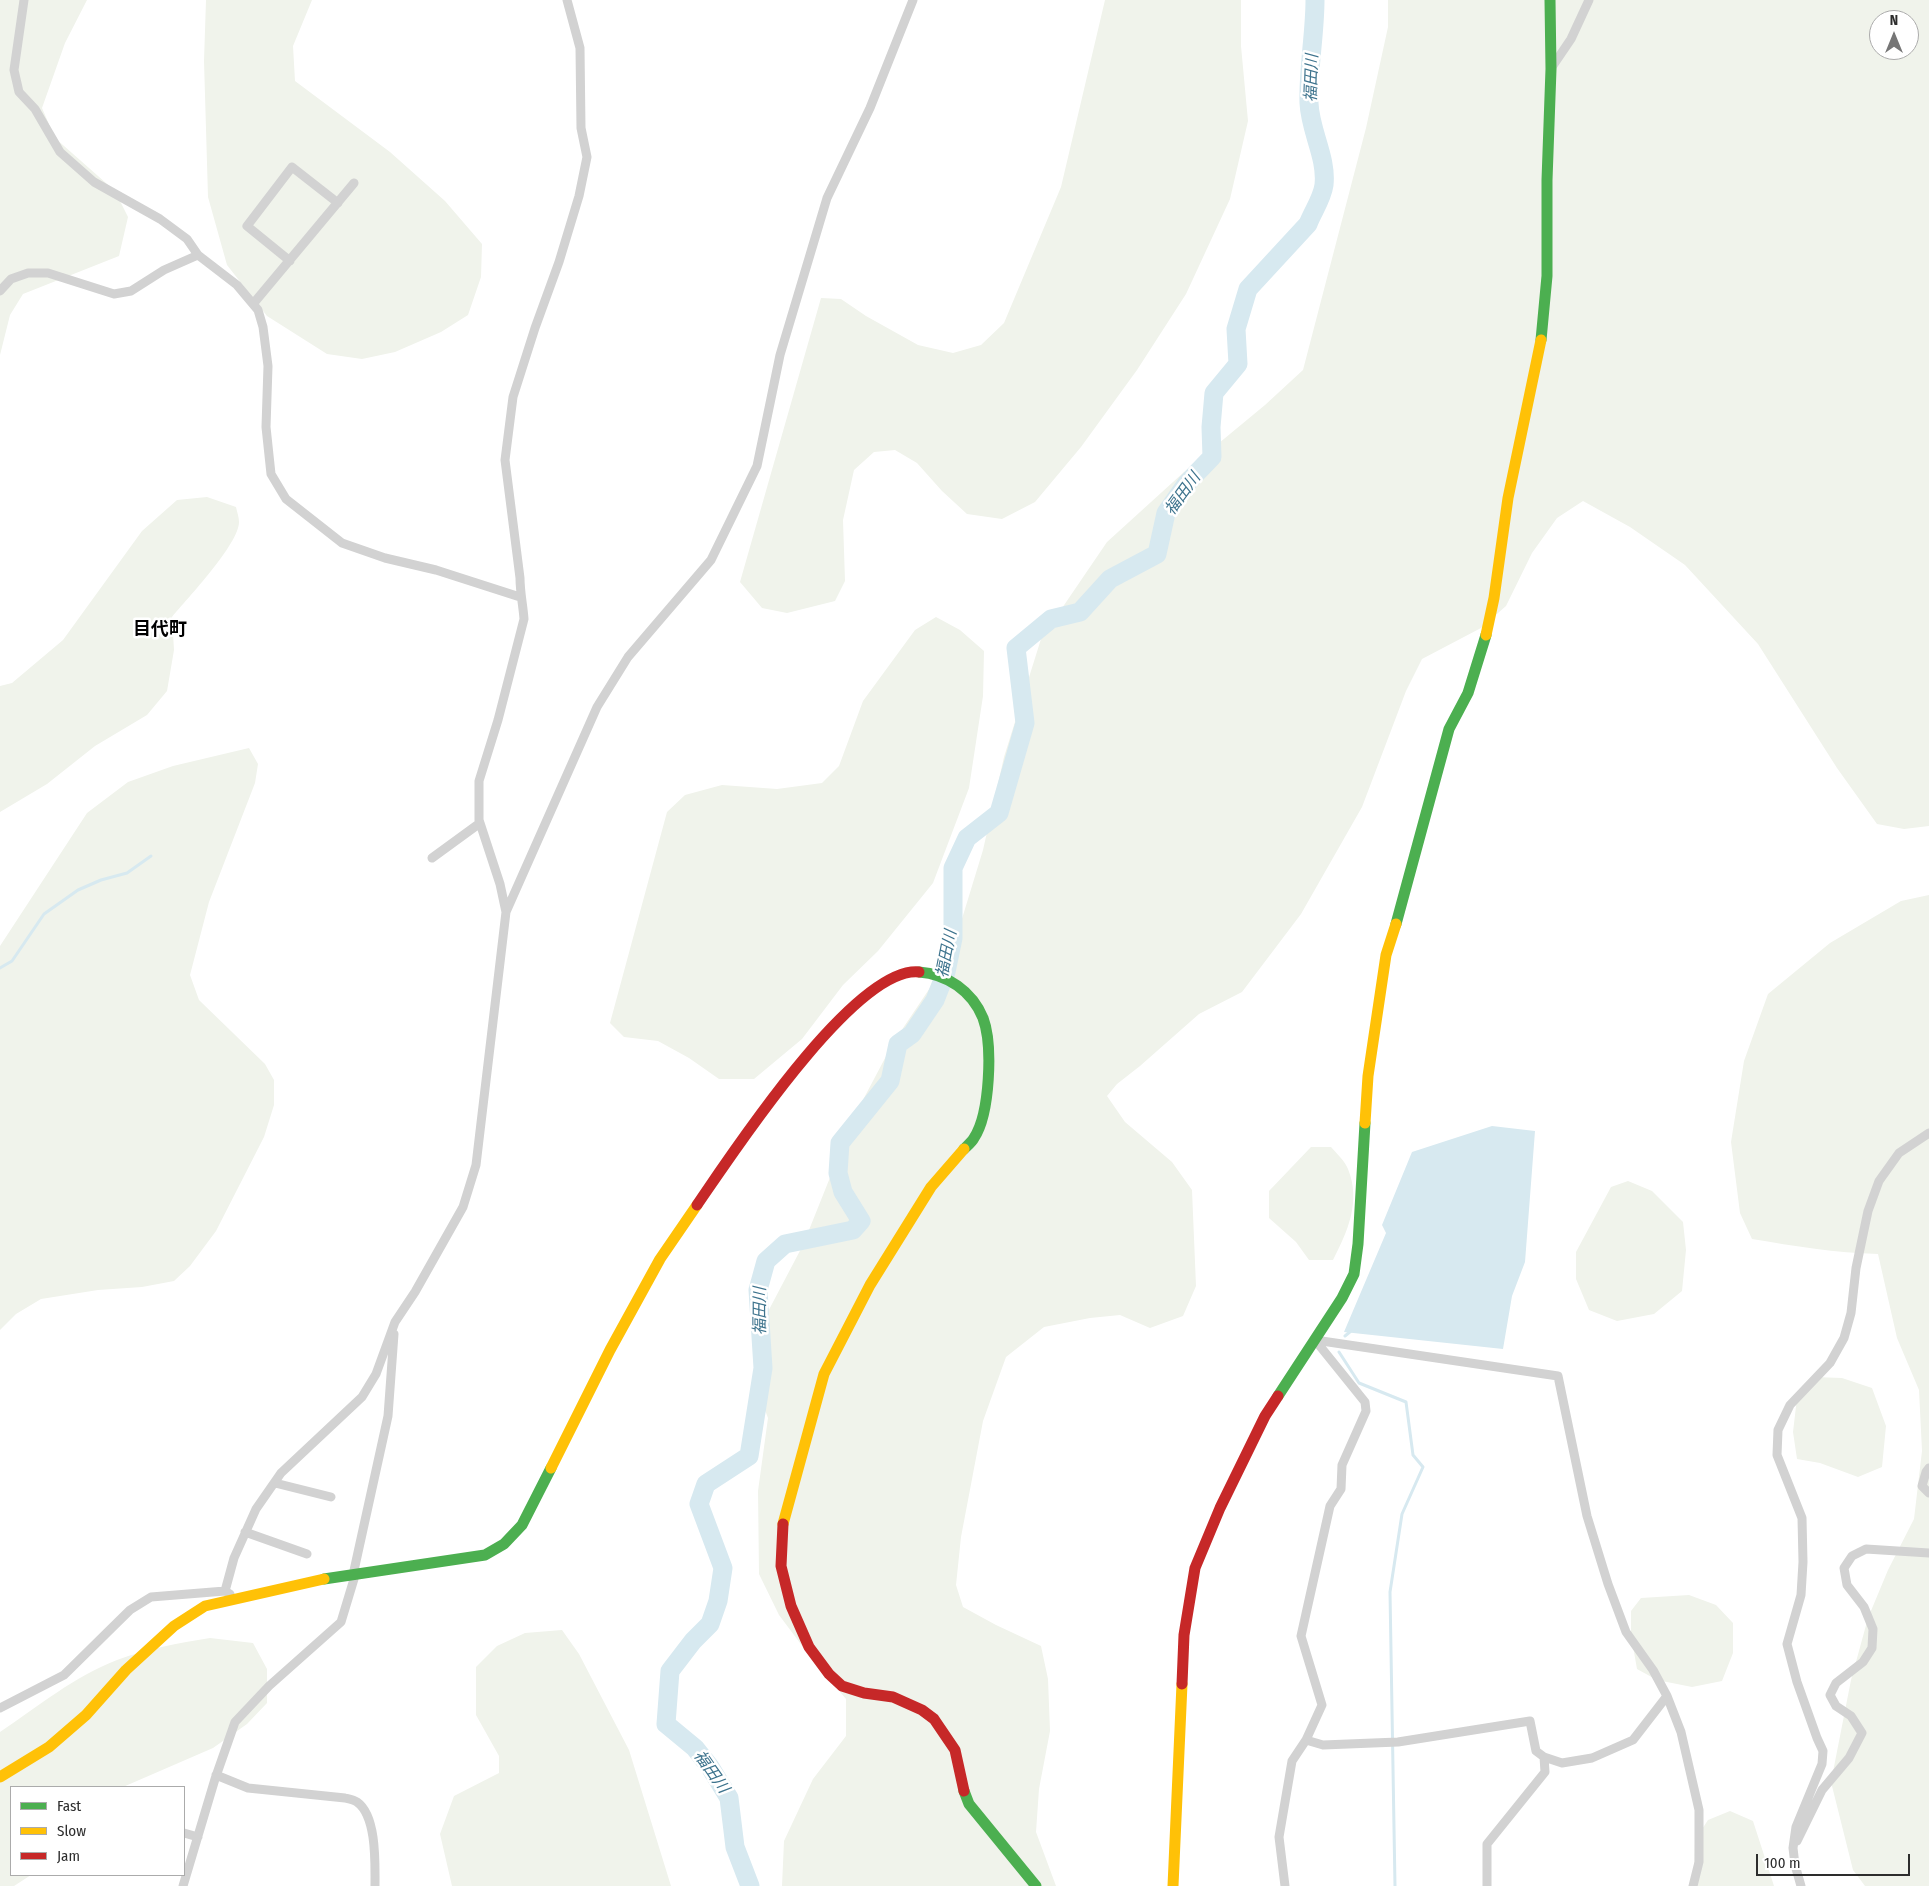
<!DOCTYPE html>
<meta charset="utf-8">
<style>
body{margin:0}
#map{position:relative;width:1929px;height:1886px;overflow:hidden;background:#fff;font-family:"Fira Sans Condensed",sans-serif}
canvas{display:block}
.legend{position:absolute;left:10px;top:1786px;width:175px;height:90px;box-sizing:border-box;background:#fff;border:1px solid #ababab;margin:0;padding:6px 9px;list-style:none;font-size:15px;color:#2d2d2d}
.legend li{display:flex;align-items:center;gap:10px;height:25px}
.legend b{width:25px;border:1px solid #ababab}
.north{position:absolute;left:1869px;top:10px;width:50px;height:50px;box-sizing:border-box;background:#fff;border:1px solid #ababab;border-radius:50%;rotate:0deg;font-size:14px;font-weight:700;line-height:20px;text-align:center;color:#2d2d2d}
.north::after{content:'';display:block;margin:auto;width:18px;height:22px;background:#767676;clip-path:polygon(50% 0,100% 100%,50% 72%,0 100%)}
.scale{position:absolute;left:1756px;top:1854px;width:154px;height:22px;box-sizing:border-box;border:2px solid #2d2d2d;border-top:0;padding-left:6px;font-size:15px;line-height:18px;white-space:nowrap;color:#2d2d2d;-webkit-text-stroke:4px #fff;paint-order:stroke}
</style>
<div id="map">
<canvas width="1929" height="1886"></canvas>
<ul class="legend">
<li><b style="height:6px;background:#4caf50"></b>Fast</li>
<li><b style="height:6px;background:#ffc107"></b>Slow</li>
<li><b style="height:6px;background:#c62828"></b>Jam</li>
</ul>
<div class="north">N</div>
<div class="scale">100 m</div>
</div>
<script>
const ctx = document.querySelector('canvas').getContext('2d');
ctx.lineJoin = 'round';
function fill(path, color) {
  ctx.fillStyle = color;
  ctx.fill(path, 'evenodd');
}
function strokePath(path, color, width, dash) {
  ctx.strokeStyle = color;
  ctx.lineWidth = width;
  ctx.lineCap = dash ? 'butt' : 'round';
  ctx.setLineDash(dash || []);
  ctx.stroke(path);
}
function label(font, color, halo, rows, align = 'center') {
  ctx.font = font + ' "Fira Sans Condensed","Noto Sans JP",sans-serif';
  ctx.lineWidth = 5;
  ctx.setLineDash([]);
  ctx.textBaseline = 'middle';
  ctx.strokeStyle = halo;
  ctx.fillStyle = color;
  for (const [text, x, y, turn = 0] of rows) {
    ctx.save();
    ctx.translate(x, y);
    ctx.rotate((+turn || 0) * Math.PI / 180);
    ctx.textAlign = isNaN(turn) ? turn : align;
    if (halo) ctx.strokeText(text, 0, 0);
    ctx.fillText(text, 0, 0);
    ctx.restore();
  }
}
const green = new Path2D(`
 M0,0H87L65,43L42,108L55,138L115,191L128,217L119,256L23,294L10,315L0,355Z
 M206,0H312L293,46L295,81L390,152L445,201L482,244L481,277L468,315L441,332L395,352L362,359L327,354L267,316L227,265L208,197L204,61Z
 M1105,0H1241V46L1248,121L1230,199L1186,294L1137,370L1081,447L1035,502L1002,519L967,514L942,491L917,463L895,450L874,452L854,470L843,520L845,581L835,601L787,613L762,608L740,582L821,298L841,299L866,316L918,345L953,353L981,345L1004,323L1061,187Z
 M1388,0H1929V826L1904,829L1877,824L1837,768L1758,644L1685,565L1630,527L1583,501L1557,518L1532,553L1506,606L1481,628L1422,659L1406,691L1362,807L1301,914L1242,992L1199,1014L1140,1066L1117,1084L1107,1096L1125,1122L1172,1162L1192,1190L1196,1286L1183,1316L1150,1328L1120,1315L1090,1318L1044,1327L1006,1357L983,1421L961,1537L956,1585L963,1607L996,1625L1041,1646L1048,1679L1050,1731L1039,1789L1036,1832L1056,1886H782L784,1841L813,1779L846,1736V1699L809,1655L779,1615L759,1574L758,1491L768,1418L756,1386L762,1323L803,1245L855,1115L893,1043L950,958L983,850L1004,757L1041,639L1107,542L1184,472L1265,405L1303,370L1366,128L1388,27ZM1879,20H1909V50H1879Z
 M207,497L236,507C237,512 239,517 239,522C239,544 187,599 172,617L174,650L167,691L147,715L95,746L47,784L0,812V686L12,683L63,640L142,531L177,500Z
 M936,617L960,630L984,651L983,696L969,788L933,883L878,951L843,985L802,1039L754,1079H719L689,1058L658,1041L624,1037L610,1023L667,812L685,795L722,785L777,789L822,783L839,766L863,701L915,630Z
 M249,748L258,764L255,783L209,902L190,975L199,1000L265,1064L274,1080V1105L264,1137L216,1231L190,1266L174,1281L142,1287L98,1290L41,1299L16,1314L0,1330V946L87,813L128,782L173,766Z
 M1929,895V1886H1865L1853,1870L1831,1782L1851,1680L1868,1618L1888,1570L1914,1519L1922,1451L1919,1390L1897,1338L1878,1254C1836,1253 1794,1246 1752,1239L1740,1213L1731,1142L1744,1061L1768,994L1830,943L1901,901Z
 M1311,1147H1331C1336,1153 1345,1161 1348,1169C1361,1201 1348,1231 1333,1260H1309L1296,1242L1269,1218V1191Z
 M1628,1181L1652,1191L1683,1222L1686,1250L1682,1291L1654,1314L1617,1321L1589,1310L1576,1279V1252L1611,1187Z
 M1814,1377L1842,1378L1872,1388L1886,1426L1882,1467L1858,1477L1820,1463L1797,1459L1793,1432L1797,1398Z
 M1689,1595L1716,1605L1733,1623V1653L1722,1681L1692,1687L1657,1680L1637,1669L1631,1635V1611L1641,1598Z
 M562,1630L579,1654L629,1750L671,1886H452L440,1834L454,1796L499,1773V1756L476,1715V1667L497,1646L525,1633Z
 M210,1638L253,1643L267,1669V1703L247,1724L213,1748L123,1787H11V1875H31L14,1886H0V1732C37,1707 75,1676 117,1660C147,1649 178,1643 210,1638Z
 M1730,1811L1753,1821L1774,1886H1694L1695,1840L1708,1820Z`);
const water = new Path2D(`
 M1492,1126L1535,1131L1525,1262L1512,1296L1503,1349L1344,1332L1386,1233L1382,1225L1412,1152Z`);
const stream = new Path2D(`
 M0,968L12,961L44,914L78,890L101,880L127,873L151,856
 M1345,1336L1351,1331
 M1339,1352L1359,1383L1406,1402L1413,1455L1423,1467L1402,1514L1390,1592L1395,1886`);
const river = new Path2D(`
 M750,1886L735,1847L729,1798L710,1767L695,1748L666,1724L670,1671L693,1641L710,1624L718,1601L723,1568L699,1504L706,1484L749,1456L763,1368L758,1290L766,1261L785,1244L853,1230L861,1221L843,1192L838,1173L840,1143L890,1081L898,1044L912,1034L935,1000L946,972L953,938V868L967,838L999,813L1025,723L1016,648L1051,619L1080,612L1110,579L1157,554L1166,513L1187,483L1212,457L1211,427L1214,393L1238,364L1236,329L1248,289L1308,224C1313,211 1322,199 1324,185C1327,157 1310,131 1309,103C1308,68 1315,34 1315,0`);
const street = new Path2D(`
 M24,0L14,70L19,92L35,109L60,152L94,182L160,219L187,239L198,255L237,285L258,310L263,327L268,366L266,427L271,474L286,499L342,543L385,558L436,570L520,597
 M1552,67L1571,39L1589,0
 M290,261L247,226L292,167L338,203
 M0,291L11,279L28,273H48L114,294L131,291L164,270L198,255
 M253,304L354,183
 M432,858L480,823
 M506,912L500,884L479,820V781L498,720L524,619C523,605 520,592 520,578L505,460L513,397L535,328L559,262L579,196L587,157L581,128L580,48L567,0
 M1315,1340L1558,1376L1587,1516L1608,1584L1626,1632L1653,1670L1667,1696L1681,1732L1699,1810V1862L1693,1886
 M1929,1468L1926,1472L1922,1486L1929,1493
 M275,1483L331,1497
 M245,1532L307,1554
 M225,1591L234,1558L256,1509L281,1473L362,1397L376,1374L395,1322L415,1292L463,1207L476,1165L506,912L597,707L628,657L711,560L757,466L780,355L827,198L870,108L913,0
 M0,1708L64,1675L130,1610L151,1597L225,1591L230,1594
 M1306,1740L1323,1745L1398,1742L1530,1721L1536,1751L1544,1757L1562,1763L1592,1758L1633,1740L1667,1696
 M216,1775L248,1788L345,1798C349,1799 354,1800 357,1802C377,1816 375,1864 375,1886
 M184,1833L198,1837
 M1797,1841L1822,1790L1849,1758L1862,1733L1851,1716L1836,1706L1830,1695L1836,1683L1863,1662L1872,1648L1873,1629L1864,1607L1847,1585L1844,1568L1852,1556L1866,1549L1929,1553
 M183,1886L215,1779L235,1722L269,1686L341,1622L354,1579L353,1575L388,1416L394,1334
 M1285,1886L1279,1837L1292,1761L1306,1740L1322,1705L1301,1636L1330,1506L1341,1489L1342,1465L1366,1411L1365,1402L1315,1340
 M1487,1886V1844L1545,1772L1544,1757
 M1801,1886L1795,1865L1793,1848L1796,1827L1822,1764L1823,1751L1817,1738L1797,1682L1787,1644L1801,1595L1803,1562L1802,1518L1777,1455L1778,1430L1790,1405L1830,1363L1844,1338L1851,1313L1856,1268L1868,1211L1879,1181L1899,1153L1929,1133`);
const fast = new Path2D(`
 M1541,340L1547,276V180L1551,69L1550,0
 M1396,924L1449,729L1468,693L1486,635
 M919,972C947,974 972,991 983,1018C993,1045 990,1114 974,1138C972,1142 967,1146 964,1149
 M1278,1396L1342,1298L1354,1274L1358,1244L1365,1123
 M324,1579L485,1555L504,1544L522,1525L551,1468
 M964,1791L969,1804L1036,1886`);
const slow = new Path2D(`
 M1486,635L1494,598L1508,498L1541,340
 M1365,1123L1368,1076L1386,955L1396,924
 M551,1468L610,1350L660,1259L697,1205
 M783,1524L824,1374L870,1285L931,1187L964,1149
 M0,1777L49,1747L86,1715L126,1670L174,1626L205,1606L324,1579
 M1173,1886L1182,1684`);
const jam = new Path2D(`
 M697,1205C732,1154 855,966 919,972
 M783,1524L781,1566L791,1606L809,1647L829,1674L842,1686L864,1693L893,1697L922,1710L934,1719L955,1750L964,1791
 M1182,1684L1184,1635L1195,1568L1220,1508L1265,1416L1278,1396`);
const waterNames = [
 ["福田川",1312,78,-88],
 ["福田川",1183,494,-54],
 ["福田川",947,954,-79],
 ["福田川",761,1311,-90],
 ["福田川",711,1772,55]
];
const quarterNames = [
 ["目代町",160,630]
];
fill(green, '#f0f3eb');
fill(water, '#d7e9f0');
strokePath(stream, '#d7e9f0', 3);
strokePath(river, '#d7e9f0', 19);
strokePath(street, '#d2d2d2', 9);
strokePath(fast, '#4caf50', 11);
strokePath(slow, '#ffc107', 11);
strokePath(jam, '#c62828', 11);
label('italic 16px', '#3d738d', '#fff', waterNames);
label('bold 18px', '#000', '#fff', quarterNames);
</script>
